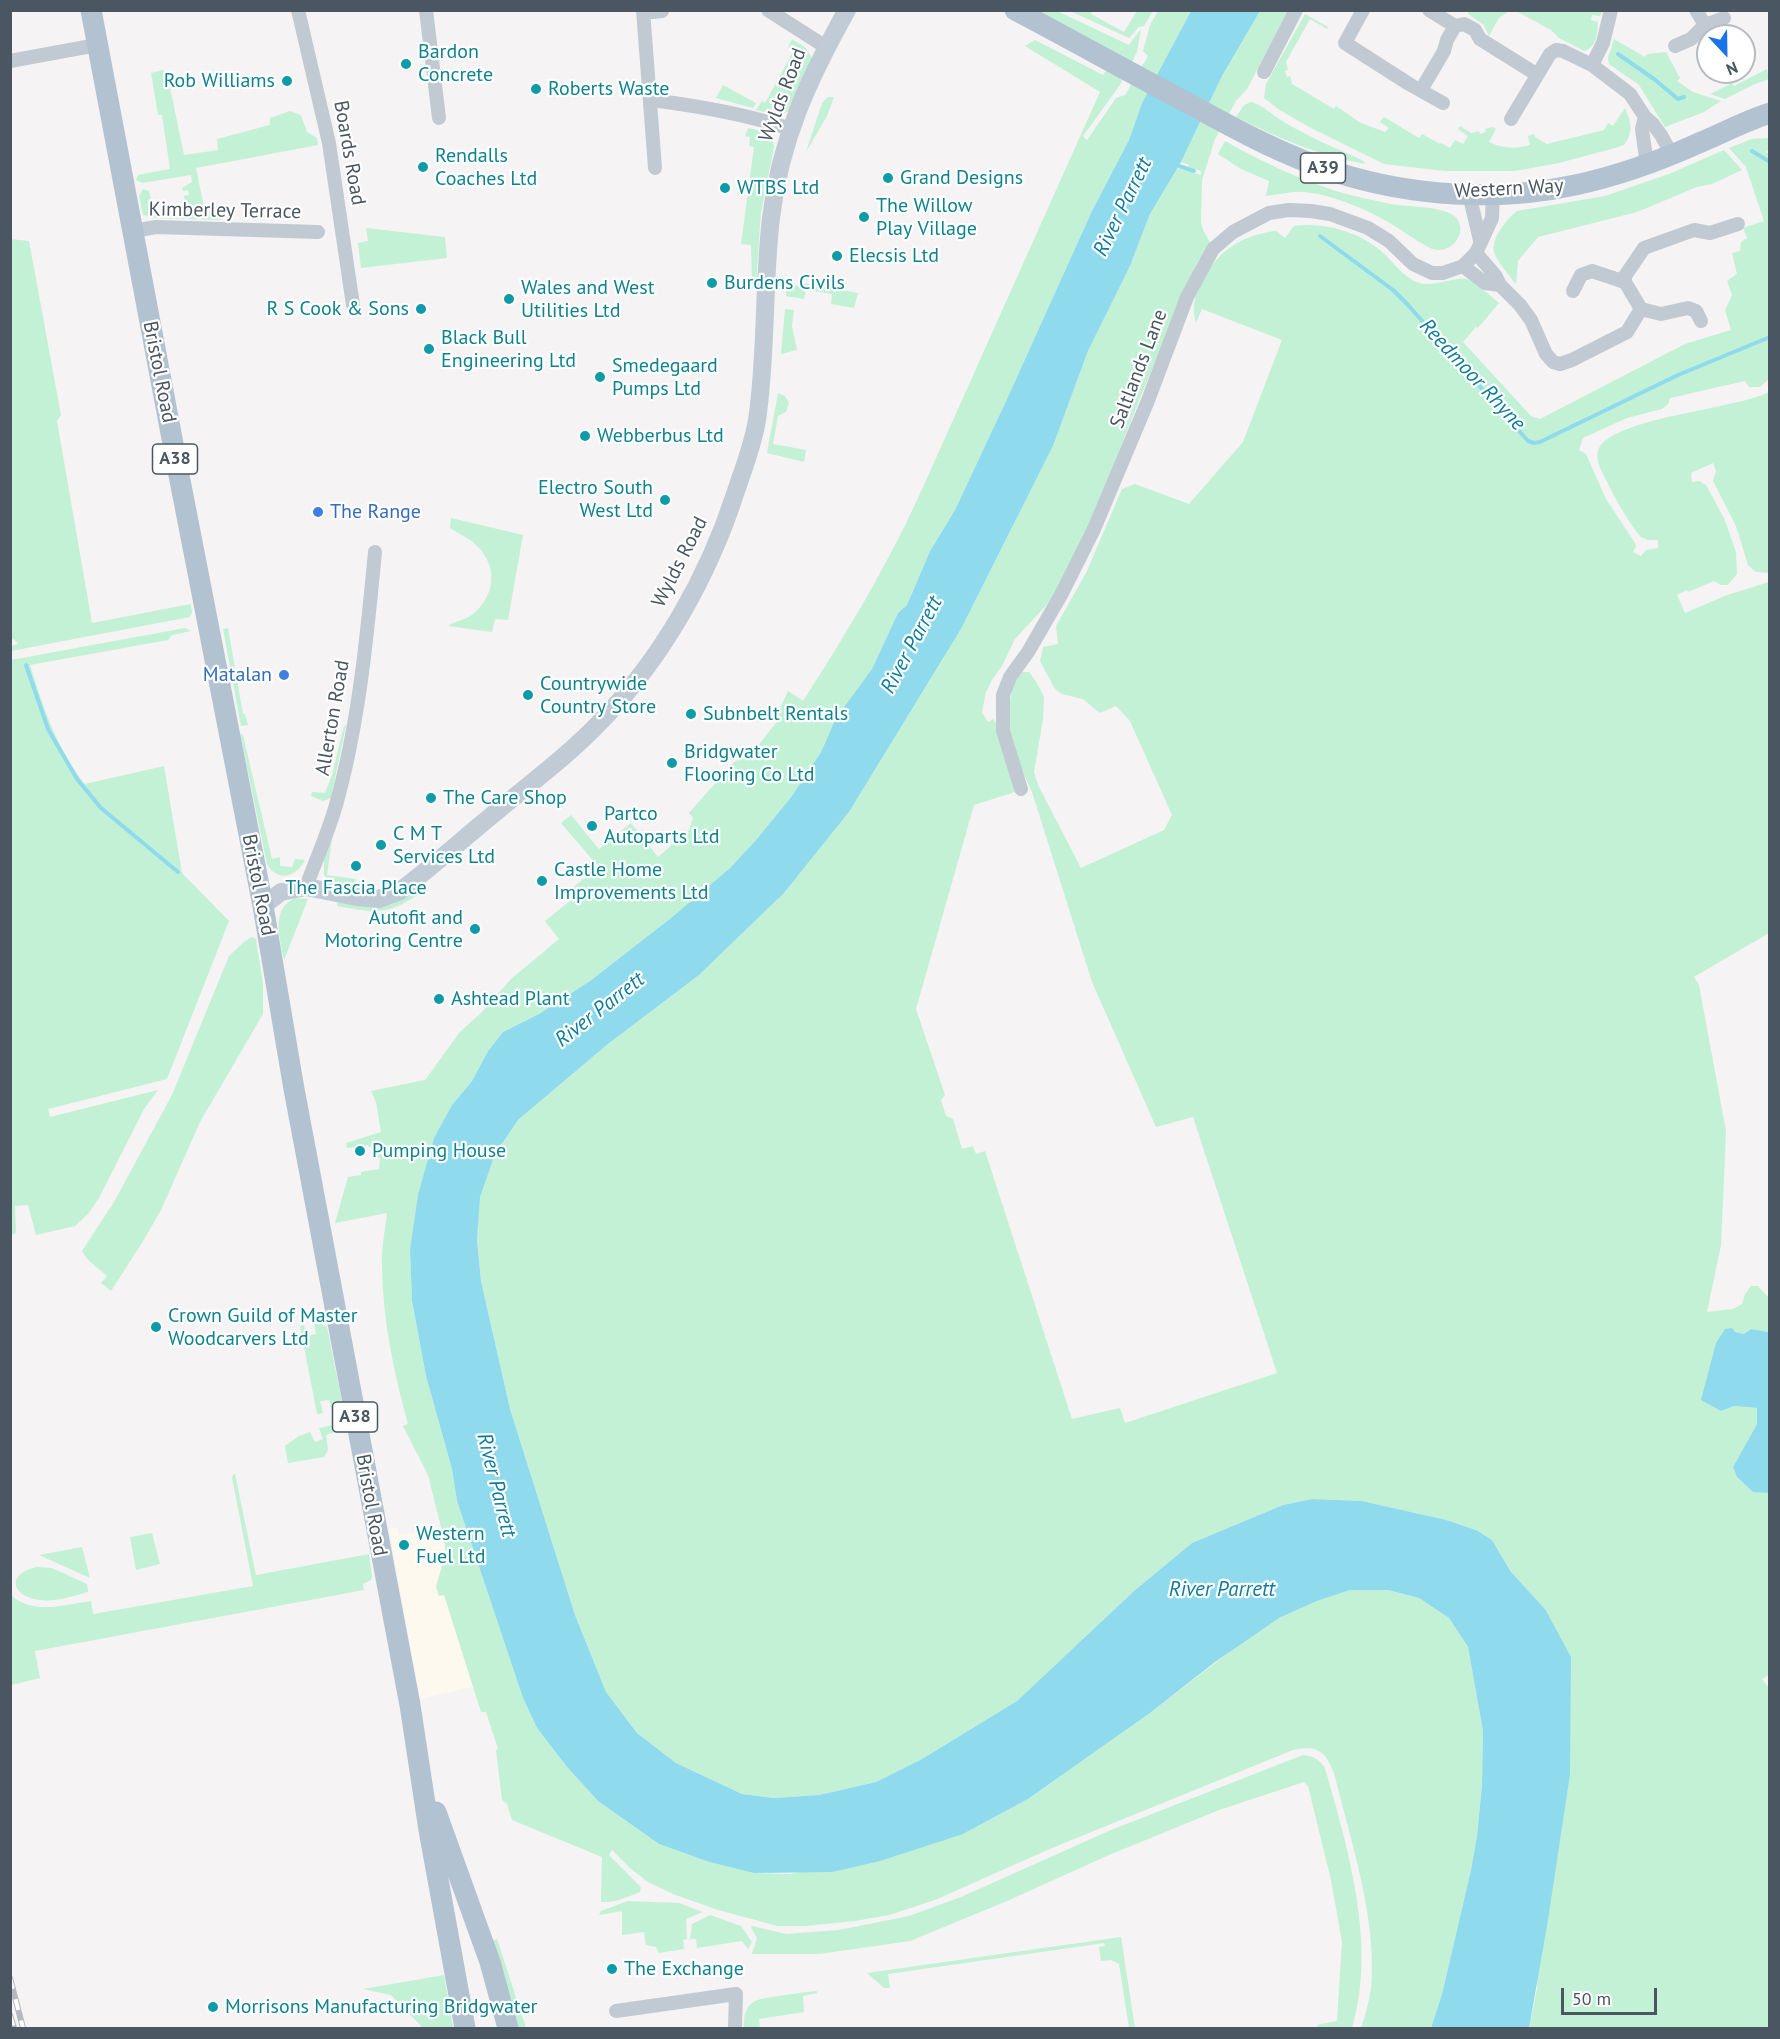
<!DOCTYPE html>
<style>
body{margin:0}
#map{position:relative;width:1780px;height:2039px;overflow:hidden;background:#f5f3f3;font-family:"PT Sans",sans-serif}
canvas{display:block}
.frame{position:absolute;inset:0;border:12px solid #4a5661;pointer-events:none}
.north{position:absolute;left:1696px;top:24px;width:60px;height:60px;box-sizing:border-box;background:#fff;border:2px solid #b7bbc0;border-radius:50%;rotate:158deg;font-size:16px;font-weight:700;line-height:24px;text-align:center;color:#4a5661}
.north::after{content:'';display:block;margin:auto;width:21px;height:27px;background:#1a73e8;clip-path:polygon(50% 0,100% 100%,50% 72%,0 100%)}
.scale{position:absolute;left:1561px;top:1988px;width:96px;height:27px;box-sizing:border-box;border:3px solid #4a5661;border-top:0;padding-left:8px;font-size:18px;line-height:21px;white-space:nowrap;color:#4a5661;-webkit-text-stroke:4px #fff;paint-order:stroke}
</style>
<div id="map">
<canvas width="1780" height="2039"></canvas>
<div class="frame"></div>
<div class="north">N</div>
<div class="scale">50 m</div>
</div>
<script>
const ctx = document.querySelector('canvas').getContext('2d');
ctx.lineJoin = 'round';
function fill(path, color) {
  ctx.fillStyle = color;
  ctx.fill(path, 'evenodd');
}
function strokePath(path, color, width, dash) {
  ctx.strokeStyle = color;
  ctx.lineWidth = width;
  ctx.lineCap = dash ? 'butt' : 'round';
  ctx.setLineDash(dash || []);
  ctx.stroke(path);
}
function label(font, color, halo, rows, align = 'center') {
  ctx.font = font + ' "PT Sans",sans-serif';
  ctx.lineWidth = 4.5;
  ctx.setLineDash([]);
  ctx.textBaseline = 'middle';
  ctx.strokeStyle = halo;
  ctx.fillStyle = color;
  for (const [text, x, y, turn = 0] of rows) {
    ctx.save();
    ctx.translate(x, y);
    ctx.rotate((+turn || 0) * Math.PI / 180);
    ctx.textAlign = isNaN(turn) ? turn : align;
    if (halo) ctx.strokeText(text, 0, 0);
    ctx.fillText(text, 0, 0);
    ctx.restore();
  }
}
const commercial = new Path2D(`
 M397,1527L399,1535L431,1531H442L446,1552L436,1587L444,1594L473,1687L420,1699L389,1529Z`);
const green = new Path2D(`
 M1468,10H1509V11L1499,18L1489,36L1484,25L1468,14Z
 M1038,11H1057L1129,45L1141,29L1137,52L1120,85L1083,136L1087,140L1116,98L1125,95L1148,56L1143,51L1150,25L1158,11H1191L1142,103L1129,140L1092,211L1007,399L955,510L930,551L907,605L898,613L872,669L836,718L821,752L792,796L756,840L730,868L671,918L590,981L539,1014L503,1032L488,1051L472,1081L452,1105L434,1138L410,1250L412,1301L426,1376L452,1469L457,1501L523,1698L537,1728L567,1767L598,1801L659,1844L709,1862L754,1873L791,1874L963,1834L1028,1799L1150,1713L1245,1640L1279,1618L1317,1601L1350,1590H1388L1419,1598L1449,1618L1468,1647L1483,1731L1482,1783L1477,1836L1471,1870L1442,1994L1431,2028H1361C1365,2016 1369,2002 1371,1988C1378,1922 1350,1838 1334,1773C1325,1750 1317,1745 1293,1750L1052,1848L935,1900L889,1915L855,1921L805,1926H778L718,1910L673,1894L648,1882L631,1869L612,1850L609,1855L641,1887L640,1892C627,1897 615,1903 601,1902L602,1857L512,1820L507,1804L502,1800L496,1750L498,1749L486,1712H481L444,1595L439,1596L436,1587L446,1552L442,1531L428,1475L403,1426L408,1424C394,1373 383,1322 382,1268C381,1250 385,1231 387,1213L335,1223L348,1177L361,1175V1172L379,1169L380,1158L375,1157V1146L369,1147L368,1145L347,1148L346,1143L381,1132L376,1102L371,1091L425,1080L460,1032L482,1012L511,979L559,939L545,921L576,896L571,889L601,865L599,863L597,865L561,823L571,815L599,849L631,823L658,857L689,830L693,818L689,813L733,763L757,747L779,719L777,715L788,691L803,701C846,634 886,568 919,496L1100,92L1025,46L1035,40L1103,75L1119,54Z
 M1070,11H1092L1091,14L1124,32L1137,11H1153L1144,26L1139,27L1129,38Z
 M1260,11H1288L1247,89L1236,101L1215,139L1202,180L1201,222L1203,230L1210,242L1197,263L1140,398L1093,518L1052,599L1015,639L1002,666L992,680L986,692L982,712L988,722L993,719L997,725L998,738L1015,792L974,805L916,1009L945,1095L941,1100L946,1116L953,1119L962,1149L973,1146L976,1154L985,1151L1072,1419L1120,1408L1125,1423L1277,1373L1193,1117L1156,1127L1092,982L1032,792L1017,759L1008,727V711L1013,684L1022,672H1029L1037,683L1044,697L1043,719L1034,772L1038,785L1081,868L1164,830L1172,815L1130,721L1116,706L1100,713L1083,699L1062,694L1055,689L1040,661L1043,647L1058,644L1056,626L1086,573L1122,489L1135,484L1189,504L1243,442L1282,340L1202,309L1196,323C1191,304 1195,296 1204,278C1220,249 1243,235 1276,231L1285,238L1294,226C1324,222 1357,231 1381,251C1393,261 1404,279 1420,283C1435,287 1453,277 1466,279C1474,281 1492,297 1499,303L1478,328L1476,327L1463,342L1531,416L1540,419L1685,344L1731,330L1725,310L1732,295L1727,281L1737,274L1732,253L1740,251L1741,242L1747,238L1743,228L1764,221L1746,167L1729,148L1752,139L1769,138V150L1766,152L1770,155L1769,379L1760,387H1749L1745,381L1670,398L1668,404L1662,409L1627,418L1583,438L1579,450L1586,454L1606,499L1635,543L1636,546L1633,552L1641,556L1646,550L1658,548V540H1648L1641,537C1628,522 1618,503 1609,486C1604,475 1595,463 1598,451C1607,418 1738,409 1769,392V573L1756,572L1748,565L1736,526L1713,481L1716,471L1713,463L1691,473L1692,482L1699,481L1706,485L1724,518L1736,552L1737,574L1728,585H1721L1714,581L1688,592L1687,590L1677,595L1685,613L1727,595L1769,582V933L1694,977L1699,985L1726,1131L1721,1245L1707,1312L1733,1309L1742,1304L1745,1294L1751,1286H1758L1769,1298V1332L1751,1329L1744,1334L1734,1332L1721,1411L1734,1406L1757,1408V1424L1733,1467L1737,1477L1753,1492H1769L1768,1508L1770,1510V1674L1762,1679L1770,1689L1769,2028H1529L1537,1989L1545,1609L1511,1572L1492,1540L1476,1530L1445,1520L1362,1501L1312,1499L1283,1505L1192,1543L1134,1591L1017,1701L922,1759L876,1782L819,1795L774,1798L742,1794L676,1763L637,1733L606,1692L575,1615L510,1409L481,1281L477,1240L479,1197L495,1154L518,1120L608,1044L699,975L784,893L849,812L961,629L1053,446L1088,351L1130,266L1150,214L1177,168L1201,175V171L1188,167L1189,165L1181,162L1222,76Z
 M1516,11H1603L1600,16L1592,15L1591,20L1598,22C1597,34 1597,47 1584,51L1559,38L1551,30Z
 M1305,14L1328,27L1327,29L1310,19L1286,62L1288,70L1285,71L1287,77L1290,76L1292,84L1334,109L1336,106L1361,123L1385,132L1389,128L1380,122L1384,117L1419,138L1422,134L1440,144L1441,143L1450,148L1455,140L1463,144L1468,136L1458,129L1460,126L1471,133L1479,131L1480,134L1486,132L1485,129L1493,127L1496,129L1489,142C1503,149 1515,149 1530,145L1528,136L1534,134L1535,137L1547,144L1604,130L1608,123L1613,126L1625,108C1631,122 1634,132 1624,145L1615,148L1559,163L1515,171H1445L1384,164L1309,127L1278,109L1264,98L1266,84Z
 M792,39L805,47L812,58L789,111L779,115L756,110L762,101L765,103L794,50L788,47Z
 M1614,39L1645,57L1647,54L1666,52L1680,78L1677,81L1693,92L1721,101L1704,112L1665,127L1639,85L1609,64L1608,58Z
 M1767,69L1769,79L1755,84L1725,99L1710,94L1732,83L1734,86Z
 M163,70L167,73L184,155L218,150L217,139L270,125V118L290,111L301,115L307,132L317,138L318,145L196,168L204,207L195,209L196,217L205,216V211L215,209L223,216L220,220L153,218L143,215L139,196L143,189L149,191L155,217L168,215L167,210L185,206L184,196L189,195L188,190L183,191L182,188L192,182L191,175L142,183L136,180L138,175L170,169L162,115H158L151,73Z
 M723,85L756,103L753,108L716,98Z
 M828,97H834L827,116L806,152L822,103Z
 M1251,102C1263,105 1273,116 1284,122C1309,137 1335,148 1362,160L1366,164C1322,157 1276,137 1236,117L1244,105Z
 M748,128C760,131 773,132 774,147L761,212L756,283H752L751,245L741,244L754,147L749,146L750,137L745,136Z
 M1225,141C1264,163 1306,183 1350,195C1363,198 1377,201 1390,204C1407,207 1439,206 1453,215C1472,229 1451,258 1430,248C1416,241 1402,230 1388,222C1364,208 1321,190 1293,192C1284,193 1275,195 1266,196L1269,181L1241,169L1218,154Z
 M1724,150L1742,170L1712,184L1697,187L1637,212L1538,237L1518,261L1516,284C1511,278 1496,260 1494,252C1491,238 1507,219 1517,211L1605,196L1669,174Z
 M366,228L445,237L447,258L361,268L358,243L368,241Z
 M10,239L29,241L61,415L57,421L92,623L191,604L192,613L190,617L11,651V646L18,644L14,639L10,640Z
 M803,283L858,293L854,308L831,304L832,294L806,290L804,299L786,296V284L802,287Z
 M785,309L794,310L792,326L797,350L781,354Z
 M778,393L785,396L789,403L786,412L778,416L773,444L806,450L804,462L767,453Z
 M451,518L523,535L508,620L495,619L492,632L448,626C455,621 466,620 473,614C495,596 498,567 478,547C471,539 459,534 450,528Z
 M185,628L191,631L172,635L168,640L30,665C43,706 57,750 85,784L164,766L182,873L229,921L167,1079L48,1109L50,1117L158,1090L144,1109L99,1198L88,1214L75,1226L36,1235L28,1205L15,1206L16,1233L11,1235V660Z
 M228,628L243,714H245L248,725L241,726L223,629Z
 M346,725L331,798L323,801L311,796L312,792L325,793L332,775L344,726Z
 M240,733L243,735L272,859L280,857V866L292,867L295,859L305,860C296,878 277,882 267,864Z
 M332,838L327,875L356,879L354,885C345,888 330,884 324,875V853Z
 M416,891L420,893C388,916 375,913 337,906V903L341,901Z
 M295,898L308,899L284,960C280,939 270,909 295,898Z
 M252,937L256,939L263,984V1014L200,1122L161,1210L142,1243L111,1291L101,1283L107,1276L87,1259L82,1251L114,1202L172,1095L229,956L245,941Z
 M314,1323H320L327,1327L342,1402L338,1409L332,1411L329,1400L320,1401L323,1413L317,1414L300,1326L304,1325L307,1336L316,1334Z
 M338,1424L346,1426L343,1429L326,1435L328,1450L324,1457L288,1463L285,1446L299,1436L310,1432L315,1442L323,1439L319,1428Z
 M234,1474H235L256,1575L369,1554L372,1576L371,1580L363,1584L364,1590L35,1651L40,1678L11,1685V1595C32,1615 65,1605 91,1601L93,1614L253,1586L232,1477Z
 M152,1533L160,1564L136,1570L130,1537Z
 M82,1547L90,1578L39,1555Z
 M37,1567L52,1568L87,1584L88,1592C73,1596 56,1602 41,1600C13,1598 4,1574 37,1567Z
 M1303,1755C1313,1756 1319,1759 1325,1768C1348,1849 1377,1945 1352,2028H1318L1317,2025L1337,2021L1342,1942L1331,1880L1308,1786L1304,1782L1219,1810L1109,1855L1007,1901L910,1941L819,1954H752L757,1938L751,1928L752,1926L786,1934L839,1930L909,1916L961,1897L1111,1830Z
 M628,1901L679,1903L703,1912L686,1919L687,1939L683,1940L684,1949L659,1953L656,1947L646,1945L644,1932L622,1935V1911L599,1915L601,1911Z
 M710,1915L741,1926L752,1942L748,1949L742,1941L697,1948L696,1939H690L692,1924Z
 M1121,1937L1135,2028H1129L1119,1964L1111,1960L1101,1961L1099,1947L1105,1946L1104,1943L888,1974L890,1988H884L867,1973Z
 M497,1939L526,2028H519L518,2026L491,1941Z
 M444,1975L453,2028H423L391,1995L363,1989Z
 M817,1991V1993L803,1996L804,2012L759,2019L760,2028H744C743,2001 755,1999 779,1996C792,1994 804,1992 817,1991Z`);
const water = new Path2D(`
 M1191,11H1260L1222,76L1181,162L1150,214L1130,266L1088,351L1053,446L961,629L849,812L784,893L699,975L608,1044L518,1120L495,1154L480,1197L477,1240L481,1281L510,1409L575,1615L606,1692L637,1733L676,1763L742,1794L774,1798L819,1795L876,1782L922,1759L1017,1701L1134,1591L1192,1543L1283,1505L1312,1499L1362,1501L1446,1520L1476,1530L1492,1540L1511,1572L1545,1609L1571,1657L1570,1774L1548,1920L1529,2028H1431L1442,1994L1471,1870L1477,1836L1482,1784L1483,1731L1468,1647L1449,1618L1419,1598L1388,1590H1350L1317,1601L1279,1618L1215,1662L1150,1713L1028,1799L963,1834L880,1861L832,1872L754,1873L709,1862L659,1844L598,1801L567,1767L537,1728L523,1698L457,1501L452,1469L426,1376L412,1301L410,1250L418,1195L434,1138L452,1105L472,1081L488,1051L503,1032L539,1014L590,981L671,918L730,868L756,840L792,796L821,752L836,718L872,669L898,613L907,605L930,551L955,510L1007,399L1092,211L1129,140L1142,103Z
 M1732,1328L1735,1332L1744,1334L1751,1329L1769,1332V1493L1753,1492L1737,1477L1733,1467L1757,1424V1408L1734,1406L1721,1411L1701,1400L1716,1343L1725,1329Z`);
const stream = new Path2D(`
 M1618,54L1654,79L1678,99L1684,97
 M1752,151L1770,162
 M1179,166L1194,171
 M1320,236L1393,290L1408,305L1528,441L1534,443L1540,442L1678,375L1770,337
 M26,665L48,729L77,779L101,808L178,872`);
const street = new Path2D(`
 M298,10L329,143L353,305
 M426,10L439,118
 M643,10L655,168
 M768,10L826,47
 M1363,10L1345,43L1409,84L1443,103
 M1429,10L1455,26
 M643,13L662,11
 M1705,25L1724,18
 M1675,46L1691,39L1705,25L1696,10
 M10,61L97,45
 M1592,65L1603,43L1611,10
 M1264,72L1296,10
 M1421,90L1444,51L1447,40L1455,26L1464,24L1475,30L1480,39L1536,74
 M651,100C699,106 746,114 791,129
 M1645,117L1642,129L1647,165
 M1511,119L1550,54L1556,50L1563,51L1592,65L1630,94L1645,117L1653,124L1661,135L1672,155
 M1469,194L1480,240
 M133,231L156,227L318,232
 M1476,253L1495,275L1500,285L1520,305L1531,320L1546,354L1553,362L1560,364L1572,360L1627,332L1641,309
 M1463,266L1485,283L1500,285
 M1625,282V276L1644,248L1694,230L1710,233L1738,224
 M1573,291L1581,275L1592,271L1625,282L1641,309L1661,314L1688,308L1696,311L1701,321
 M1021,789L1003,731V695L1010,677L1028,652L1061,595L1094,529L1147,403L1187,297L1213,249L1233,232L1269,213L1289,210L1311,211L1330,214L1368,228L1389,241L1413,264L1432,273H1443L1463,266L1476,253L1492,218L1493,194
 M306,887C316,860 328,833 336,805C359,723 367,636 375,552
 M616,2011L736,1994L735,2028`);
const secondary = new Path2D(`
 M263,906L281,892L306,887L357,897L379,899L400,891C433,866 464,838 496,812C532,782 570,754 602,720C662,658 708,577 735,494C743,470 753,445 757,420C767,353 763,285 771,218C780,140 809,78 847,10`);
const primary = new Path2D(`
 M91,10L177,465L263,906L294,1089L410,1705L429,1830L465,2028
 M1015,10C1072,40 1129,72 1186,102C1235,129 1284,156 1338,173C1412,196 1498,202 1575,185C1618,176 1659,161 1699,143C1723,133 1745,121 1770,113
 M436,1812L490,1962L508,2028`);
const rail = new Path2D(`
 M10,1978L23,2028
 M10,2015L14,2028`);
const markers = [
 [406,64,6,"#0f9aa8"],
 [287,81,6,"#0f9aa8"],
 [536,89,6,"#0f9aa8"],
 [423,167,6,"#0f9aa8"],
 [888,178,6,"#0f9aa8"],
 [725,188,6,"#0f9aa8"],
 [864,217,6,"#0f9aa8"],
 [837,256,6,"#0f9aa8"],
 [712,283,6,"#0f9aa8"],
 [509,299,6,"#0f9aa8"],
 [421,309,6,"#0f9aa8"],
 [429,349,6,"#0f9aa8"],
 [600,377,6,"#0f9aa8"],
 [585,436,6,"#0f9aa8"],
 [665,500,6,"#0f9aa8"],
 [318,512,6,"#3f7fe0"],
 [284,675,6,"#3f7fe0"],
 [528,695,6,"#0f9aa8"],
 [691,714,6,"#0f9aa8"],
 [672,763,6,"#0f9aa8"],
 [431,798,6,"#0f9aa8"],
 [592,826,6,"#0f9aa8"],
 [381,845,6,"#0f9aa8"],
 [356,866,6,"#0f9aa8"],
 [542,881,6,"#0f9aa8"],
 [475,929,6,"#0f9aa8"],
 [439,999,6,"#0f9aa8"],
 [360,1151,6,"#0f9aa8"],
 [156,1327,6,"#0f9aa8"],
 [404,1545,6,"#0f9aa8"],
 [612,1969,6,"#0f9aa8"],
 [213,2007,6,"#0f9aa8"]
];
const shields = [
 [1323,168,45],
 [175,459,45],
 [355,1417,45]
];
const shieldNames = [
 ["A39",1323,168],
 ["A38",175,459],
 ["A38",355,1417]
];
const cultureNames = [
 ["Bardon",418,52],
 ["Concrete",418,75],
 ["Rob Williams",275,81,"right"],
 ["Roberts Waste",548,89],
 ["Rendalls",435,156],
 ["Coaches Ltd",435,179],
 ["Grand Designs",900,178],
 ["WTBS Ltd",737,188],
 ["The Willow",876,206],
 ["Play Village",876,229],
 ["Elecsis Ltd",849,256],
 ["Burdens Civils",724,283],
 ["Wales and West",521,288],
 ["Utilities Ltd",521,311],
 ["R S Cook & Sons",409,309,"right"],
 ["Black Bull",441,338],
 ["Engineering Ltd",441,361],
 ["Smedegaard",612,366],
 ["Pumps Ltd",612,389],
 ["Webberbus Ltd",597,436],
 ["Electro South",653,488,"right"],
 ["West Ltd",653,511,"right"],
 ["Countrywide",540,684],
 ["Country Store",540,707],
 ["Subnbelt Rentals",703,714],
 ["Bridgwater",684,752],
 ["Flooring Co Ltd",684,775],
 ["The Care Shop",443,798],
 ["Partco",604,814],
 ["Autoparts Ltd",604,837],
 ["C M T",393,834],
 ["Services Ltd",393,857],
 ["Castle Home",554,870],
 ["Improvements Ltd",554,893],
 ["The Fascia Place",356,888,"center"],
 ["Autofit and",463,918,"right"],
 ["Motoring Centre",463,941,"right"],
 ["Ashtead Plant",451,999],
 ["Pumping House",372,1151],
 ["Crown Guild of Master",168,1316],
 ["Woodcarvers Ltd",168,1339],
 ["Western",416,1534],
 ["Fuel Ltd",416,1557],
 ["The Exchange",624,1969],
 ["Morrisons Manufacturing Bridgwater",225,2007]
];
const streetNames = [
 ["Wylds Road",783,95,-69],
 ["Boards Road",349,153,80],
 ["Western Way",1509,189,-3],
 ["Kimberley Terrace",225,211,1],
 ["Saltlands Lane",1139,369,-69],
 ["Bristol Road",159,372,79],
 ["Wylds Road",680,562,-63],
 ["Allerton Road",333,718,-80],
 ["Bristol Road",258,885,79],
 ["Bristol Road",371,1505,80]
];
const shopNames = [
 ["The Range",330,512],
 ["Matalan",272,675,"right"]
];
const waterNames = [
 ["River Parrett",1123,207,-64],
 ["Reedmoor Rhyne",1472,375,47],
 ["River Parrett",912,645,-62],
 ["River Parrett",600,1010,-38],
 ["River Parrett",496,1485,76],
 ["River Parrett",1222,1590]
];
fill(commercial, '#fdf9ef');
fill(green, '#c3f1d5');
fill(water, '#90daee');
strokePath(stream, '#90daee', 4);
strokePath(street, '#c1cad2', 14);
strokePath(secondary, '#c1cbd6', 18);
strokePath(primary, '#b3c2d1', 21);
strokePath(rail, '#b5b8bd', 6);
strokePath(rail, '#fff', 4, [11]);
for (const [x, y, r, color] of markers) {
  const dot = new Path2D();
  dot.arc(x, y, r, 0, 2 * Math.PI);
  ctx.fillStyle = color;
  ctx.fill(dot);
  strokePath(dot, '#fff', 2);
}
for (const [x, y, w] of shields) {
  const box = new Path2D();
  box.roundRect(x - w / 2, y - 15, w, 30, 4.5);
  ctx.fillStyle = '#fff';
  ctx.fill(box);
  strokePath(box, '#4a5661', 1.5);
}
label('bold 18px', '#4a5661', null, shieldNames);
label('20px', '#0d838f', '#fff', cultureNames, 'left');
label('20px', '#4a5661', '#fff', streetNames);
label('20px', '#366cbe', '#fff', shopNames, 'left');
label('italic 21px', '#0c7c9b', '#fff', waterNames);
</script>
